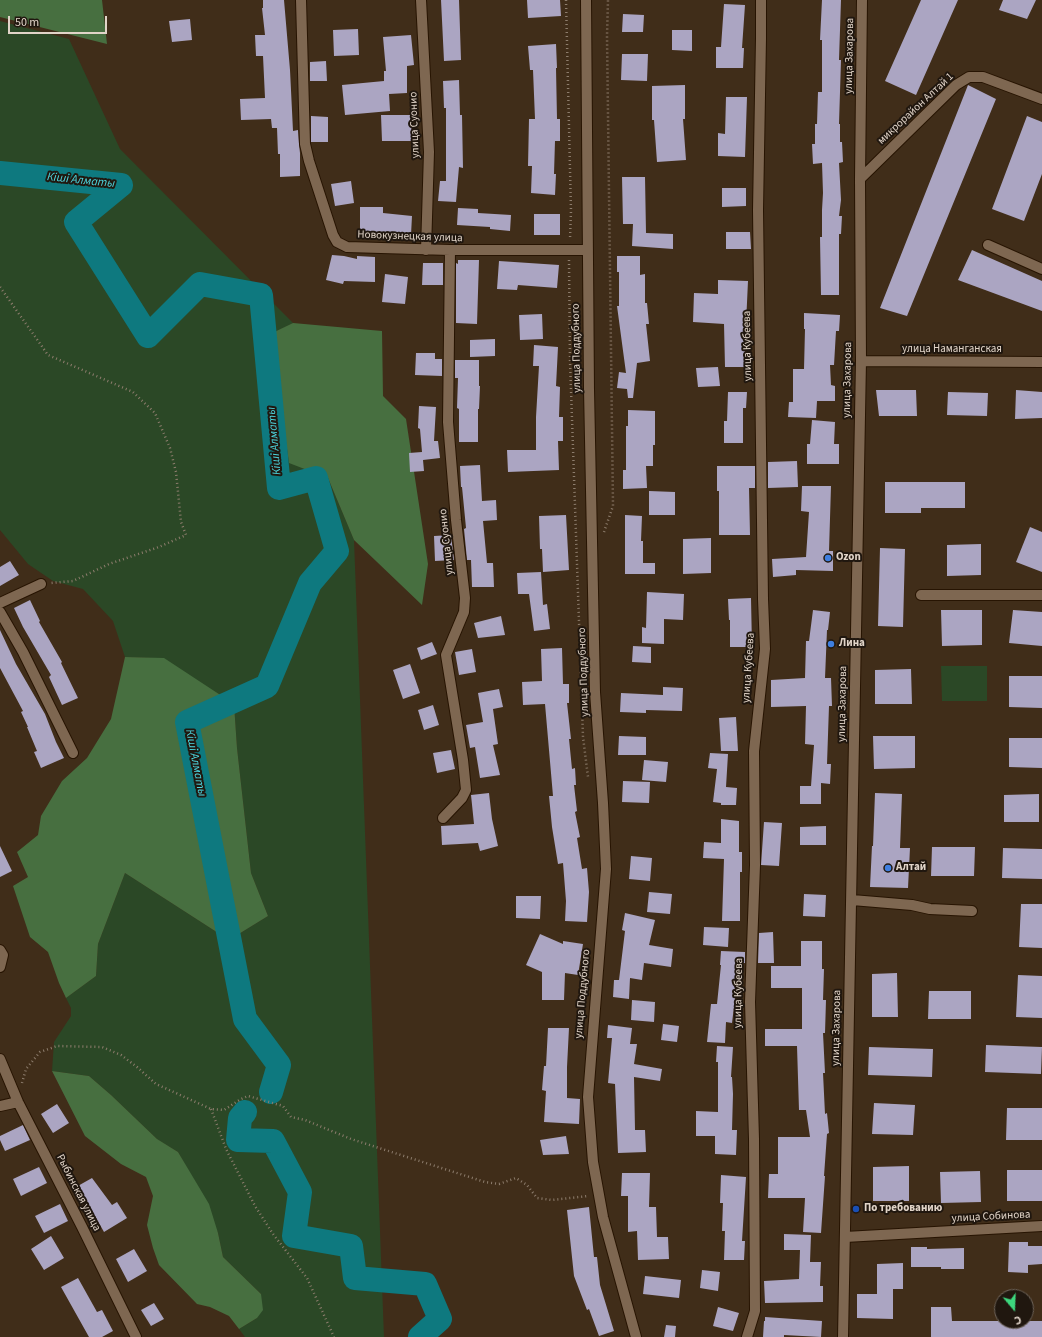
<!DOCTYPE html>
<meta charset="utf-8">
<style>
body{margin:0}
#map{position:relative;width:1042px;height:1337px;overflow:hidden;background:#402d19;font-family:"Source Sans 3",sans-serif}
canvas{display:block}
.north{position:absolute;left:994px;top:1289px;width:40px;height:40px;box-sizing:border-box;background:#20170f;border:1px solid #6d6359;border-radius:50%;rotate:161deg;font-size:11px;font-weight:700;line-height:16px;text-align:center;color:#e1d4c8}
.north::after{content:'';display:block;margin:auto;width:14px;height:18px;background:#3dd77e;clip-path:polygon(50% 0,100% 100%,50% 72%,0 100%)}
.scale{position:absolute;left:8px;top:16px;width:99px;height:18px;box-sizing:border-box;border:2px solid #e1d4c8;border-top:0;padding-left:5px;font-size:12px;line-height:14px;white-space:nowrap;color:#e1d4c8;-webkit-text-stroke:3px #20170f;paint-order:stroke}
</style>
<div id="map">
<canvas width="1042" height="1337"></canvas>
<div class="north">С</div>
<div class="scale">50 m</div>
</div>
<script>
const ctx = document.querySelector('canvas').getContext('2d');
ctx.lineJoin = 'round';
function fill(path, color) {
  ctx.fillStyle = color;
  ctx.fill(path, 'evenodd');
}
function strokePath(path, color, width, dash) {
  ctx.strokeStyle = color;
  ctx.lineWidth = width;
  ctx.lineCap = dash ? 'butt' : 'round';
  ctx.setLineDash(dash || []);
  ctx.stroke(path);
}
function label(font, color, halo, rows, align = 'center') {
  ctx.font = font + ' "Source Sans 3",sans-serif';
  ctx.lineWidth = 4;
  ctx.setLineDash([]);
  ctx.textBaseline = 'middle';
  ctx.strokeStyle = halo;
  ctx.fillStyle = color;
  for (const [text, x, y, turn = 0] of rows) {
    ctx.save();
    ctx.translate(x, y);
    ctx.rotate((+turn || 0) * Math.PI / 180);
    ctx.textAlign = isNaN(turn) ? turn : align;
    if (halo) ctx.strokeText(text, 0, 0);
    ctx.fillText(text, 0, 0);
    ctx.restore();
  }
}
const green = new Path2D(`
 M0,21L69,39L120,149L293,323L266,337L279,391L328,478L354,540L384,1337H245L239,1329L257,1318L261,1294L223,1257L218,1233L188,1170L178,1152L158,1140L111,1095L89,1076L52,1071L54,1042L71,1016V1008L66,998L96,976L98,944L125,873L229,940L268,916L251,873L237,748L234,704L151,658L125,657L113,621L83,589L53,581L28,564L0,530Z
 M941,666H987V701H942Z`);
const forest = new Path2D(`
 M0,0H102L107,44L0,17Z
 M293,323L382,331L383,396L406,419L428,564L422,605L354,540L328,478L289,463L279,391L266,336Z
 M125,657L164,658L234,704L237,748L251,873L268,916L229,940L125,873L98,944L96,976L66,998L59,983L48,952L30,937L13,886L28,877L17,852L38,835L41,816L62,781L87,758L111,719Z
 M52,1071L89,1076L111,1095L157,1139L178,1152L209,1204L218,1233L223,1257L261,1294L263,1310L257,1318L239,1329L229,1316L210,1307L197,1304L159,1265L153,1248L147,1225L153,1196L146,1177L121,1164L85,1136Z`);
const river = new Path2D(`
 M0,173L121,185L76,222L148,336L200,284L261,295L279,488L316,478L337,551L310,583L267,686L187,722L245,1019L279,1065L271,1092
 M245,1112L240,1118L238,1140L273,1141L300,1192L294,1236L351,1246L355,1278L425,1284L440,1319L420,1337`);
const building = new Path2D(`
 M263,0H284L290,70L293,131L298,130L299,144L300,153V176L280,177V154H278L277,128H272L271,119L241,120L240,99L265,98L263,56H256L255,35H265L262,8H263Z
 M441,0H459L461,60L444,61Z
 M527,0H560L561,16L528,18Z
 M822,0H841L839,60H841L839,124H840V142H842L843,162L839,163L841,200L839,216H842L841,234H839V295H821L820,237H822V210L823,193L822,163L813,164L812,144H815V124H817L818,92H822V40H820Z
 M921,0H958L916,95L885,81Z
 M1003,0H1036L1027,19L999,10Z
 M724,4L745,5L742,48H744L743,68H716V47H721Z
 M623,14L644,15L643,32H622Z
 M190,19L192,40L172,42L169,21Z
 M358,29L359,55L334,56L333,30Z
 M672,30H692V51L672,50Z
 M411,35L414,65L407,66V93L389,94L390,111L345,115L342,85L384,81V71H386L383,37Z
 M556,44L557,68H556L557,119H560V141H555L554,174H556L555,195L531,193L532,166H528L529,119H535L533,70H530L528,46Z
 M622,54H648L647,81L621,80Z
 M326,61L327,81H310V62Z
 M459,80L460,115H462L463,168L459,167L456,202L438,201L440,181H446V108H444L443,81Z
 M685,85V119H683L686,160L657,162L654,120H652V86Z
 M968,85L996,99L907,316L880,308Z
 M726,97H747L745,157L718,156V133L725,134Z
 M381,115H411L412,141H382Z
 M311,116L328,117V142H311Z
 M1027,116L1042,122V174L1024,221L992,209Z
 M622,177H645L646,233L673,234V249L632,246L633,224H623Z
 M351,181L354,203L335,206L331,184Z
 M722,188H746V206L722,207Z
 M360,207H383V213L412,216L411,235L383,233V237H360Z
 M458,208L478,209V213L511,215L510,231L490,229V227L457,225Z
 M534,214H560V235H534Z
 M726,232H750L751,249H726Z
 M972,250L1042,281V311L958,280Z
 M332,255L344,256L357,259V256L375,257V282L344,281L343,284L326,280Z
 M617,256H640V275L645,274V303H647L649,324H646L650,361L637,363L633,398H628L627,389L617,388L619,372L626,373L617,306H619V272H617Z
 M458,260H479L477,324L456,323V263L458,264Z
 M499,261L559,265L557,288L518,285L517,290L497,289Z
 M423,263H443V285H422Z
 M385,274L408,277L405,304L382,302Z
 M718,280L748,281L744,367H725L724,324L693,322L694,293L718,294Z
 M804,313L840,315L839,331H836L834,365H830L831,385L835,386V401H817L816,418L788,417L789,402H793V369H804L805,329H804Z
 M542,314L543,339L520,340L519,315Z
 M495,339V356L470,357V340Z
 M534,345L558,347L556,386L560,387L559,417H563V441H558L559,470L508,472L507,450H536V417L539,366H533Z
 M416,353H435V359H442V376L415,375Z
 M455,360H479V386H480L479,409H478V442H459V409L457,408L458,378H455Z
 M718,367L720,386L698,387L696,368Z
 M876,390H916L917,416H879Z
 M1016,390L1042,392V418L1015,419Z
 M728,392H747L746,408H743V443H724V421H727Z
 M948,392L988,393L987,416L947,415Z
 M419,406L436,407L434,441H438L440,458L423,460L424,471L410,472L409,453L422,452L420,429L418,428Z
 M628,410L655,411V445H653V466H646L647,488L623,489V470H626V426H628Z
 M812,420L835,422L834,444H839V464H807V444H810Z
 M797,461L798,487L768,488V462Z
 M480,465L482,501L496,500L497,520L483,521L487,563H493L494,587H472L471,560H467L464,529L466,528L462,487H461L460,466Z
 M717,466H755V488H749L750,535H719V491H717Z
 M885,482H965V508H921V513H885Z
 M802,486H831L829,551H833V571L796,570V575L773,577L772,559L806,557L809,512L801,511Z
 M649,491L675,492V515H649Z
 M566,515L569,570L543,572L542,549H540L539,516Z
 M625,515L642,516L641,541H643V563H655V574H625Z
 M1030,527L1042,532V572L1016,562Z
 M451,535L454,560L435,561L434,536Z
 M711,538V573L683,574V539Z
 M981,544V575L947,576V545Z
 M880,548L905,549L903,627L878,626Z
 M10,561L19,575L0,586V567Z
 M541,572L543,605L547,604L550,629L534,631L529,594H518L517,573Z
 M647,592L684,594L683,620L664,619V644L642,643V627L646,628Z
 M751,598L752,647H730V620H729L728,599Z
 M30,600L40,621L39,622L62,662L61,663L78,698L62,705L49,677L51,675L23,627L14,608Z
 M813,610L830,612L828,630H827L825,678H831L832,706H829L827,764H831L830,784L821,783V804H800V786H811L814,745L805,744L806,706L771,707V680L805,678L806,641H809Z
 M941,610H982V645L942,646Z
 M1013,610L1042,612V646L1009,643Z
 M501,616L505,635L478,638L474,623Z
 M0,630L16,664L45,714L56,742L64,758L41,768L34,752L37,751L27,727H28L21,712L23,711L0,668Z
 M432,642L437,654L421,660L417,648Z
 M633,646L651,647V663L632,662Z
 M562,648L563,684H569V703H567L571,739H569L572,769L575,768L576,785H574L577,811L575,812L580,837L577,838L582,869L587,868L589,892L587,922L565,921L566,901L563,863L558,864L552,827L549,796H553L545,704L523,705L522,682L542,681L541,649Z
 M472,649L476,672L459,675L455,652Z
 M410,664L420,693L403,699L393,670Z
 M911,669L912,704H875V670Z
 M1009,676H1042V708L1009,707Z
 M663,687L683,688L682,711L646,710V713L620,712L621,693L663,695Z
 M499,689L503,707L493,709L498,744L493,745L500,775L480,778L475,747L470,748L466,725L483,722L478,693Z
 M433,705L439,725L424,730L418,710Z
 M736,717L738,751H721L719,718Z
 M619,736L646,737V755H618Z
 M873,736H915V768L874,769Z
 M1009,738H1042V768L1009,767Z
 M451,750L455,769L437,773L433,753Z
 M710,753L728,754L726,787L737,788L736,805H721V803L713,802L717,769L708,768Z
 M644,760L668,762L666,782L642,780Z
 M623,781L650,782L649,803L622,802Z
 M489,793L492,819L498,846L480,851L478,843L442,845L441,826L474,824L471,795Z
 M875,793L902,794L900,848H910L908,888L870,887L872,846H873Z
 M1039,794V822H1004V795Z
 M721,819L739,821V852H742V872H740V921H722L724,859L703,858L704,842L721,843Z
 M764,822L782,823L779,866L761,865Z
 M826,826V845H800V827Z
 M0,846L12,871L0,877Z
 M932,847H975L974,876H931Z
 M1003,848L1042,849V879L1002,878Z
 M631,856L652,858L650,881L629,879Z
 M649,892L672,894L670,914L647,912Z
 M804,894L826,895L825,917L803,916Z
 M516,896H541L540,919L516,918Z
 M1021,904H1042V948L1019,947Z
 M625,913L655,920L649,945L673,949L671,967L644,963L642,980L630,978L629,999L613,997L614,980H619L625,931L622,930Z
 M704,927L729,928L728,947L703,945Z
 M773,932L774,963H758L759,933Z
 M540,934L563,944V941L583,944L578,975L565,973L564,1000H542V972L526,965Z
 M801,941H822V969H824L823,1000H826L825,1033H823L825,1073H823L825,1114L827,1113L829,1133L827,1134L824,1176H825L821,1233L803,1232L805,1198H768L769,1174H778V1137H810L806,1110H799L797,1046H765V1029H802V988H771V966H801Z
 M721,951L745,952V963H742V966H739L732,1023L726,1022L725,1043L707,1042L711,1004H717L721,965H720Z
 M897,973L898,1017H872V974Z
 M1018,975L1042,976V1018L1016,1017Z
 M929,991H971V1019H928Z
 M632,1000L655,1002L654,1022L631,1020Z
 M663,1024L679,1026L677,1042L661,1040Z
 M608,1025L632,1028L630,1044H637L634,1064L662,1069L660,1081L634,1077L635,1130H645L646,1152L618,1153L615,1084L608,1083L612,1038H607Z
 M548,1028H569L567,1067V1098L580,1099L579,1124L544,1122L546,1091L542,1090L544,1066H546Z
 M986,1045L1042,1047L1041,1074L985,1072Z
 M717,1046L733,1047L731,1077H732L733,1094L732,1130H737L736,1155L715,1154V1136H696V1111L718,1112V1062H716Z
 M869,1047L933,1049L932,1077L868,1075Z
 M874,1103L915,1105L913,1135L872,1134Z
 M57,1104L69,1123L53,1133L41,1114Z
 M1007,1108H1042V1140H1006Z
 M23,1125L30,1140L5,1151L0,1140V1136Z
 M566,1136L569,1154L543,1155L540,1140Z
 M909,1166V1201H873V1167Z
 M39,1167L47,1183L21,1196L13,1179Z
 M1007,1170H1042V1201H1007Z
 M980,1171L981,1202L941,1203L940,1172Z
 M622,1173H650L649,1207H656L657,1237H668L669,1259L638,1260L637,1231L628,1232V1196H621Z
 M721,1175L746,1177L742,1241H745L744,1260H724L725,1231H722L723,1203H720Z
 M92,1178L112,1205L117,1202L127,1218L104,1232L86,1200L84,1201L76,1187Z
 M60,1204L68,1221L44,1233L35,1216Z
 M589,1207L594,1257H597L600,1285L614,1331L599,1336L589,1309L587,1310L574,1276L567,1210Z
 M784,1234L811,1235L810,1262H821L820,1286H823V1302L765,1303L764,1281L799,1279L800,1250H784Z
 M51,1236L64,1258L44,1270L31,1249Z
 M1009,1242H1028V1246H1042V1264L1028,1265V1273L1008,1272Z
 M911,1247H927V1249L964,1248V1269H941V1267H911Z
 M134,1249L147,1271L128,1282L116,1259Z
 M903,1263V1289H893V1319L857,1318V1294H877V1264Z
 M702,1270L720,1272L718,1291L700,1288Z
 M645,1276L681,1280L679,1298L643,1294Z
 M78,1278L97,1312L102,1310L113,1331L102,1337H89L61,1287Z
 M154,1303L164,1319L151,1326L141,1310Z
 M718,1307L739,1313L733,1331L713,1326Z
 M931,1307H951L952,1321H1042V1337H931Z
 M765,1317L822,1321L821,1337L784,1335V1337H763L764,1321H765Z
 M666,1325L676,1326L675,1337H664Z`);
const path = new Path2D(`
 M566,0L571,211L570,239
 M569,260L570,361L583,737L588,777
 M0,287L48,355L133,392L155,413L170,448L176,472L181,522L186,535L159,547L109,564L73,581L51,583
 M604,532L613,506L607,36L608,0
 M22,1083L26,1069L40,1052L57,1046L102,1047L121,1055L137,1067L156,1084L211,1109L224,1110L241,1099L248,1096L283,1106L291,1117L305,1120L351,1139L485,1182L499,1184L516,1178L527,1185L537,1198L552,1200L588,1196
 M211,1109L226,1149L255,1206L273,1234L307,1278L334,1337`);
const minor = new Path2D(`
 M301,0L305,144L309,161L333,235L337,242L347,247L450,250H588
 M421,0L429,152L426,250
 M586,0L589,389L595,692L603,803L606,869L588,1097L593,1162L603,1217L636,1337
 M860,179L956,85L969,77H983L1042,99
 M988,245L1042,269
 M861,361L1042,362
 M921,595H1042
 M0,603L41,584
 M0,612L23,652L73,753
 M443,818L462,798L466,790L463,760L446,655L464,612L465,598L456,520L448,422L450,250
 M852,900L912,905L930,909L972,911
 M0,950L3,955L0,967
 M0,1059L18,1102L82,1227L136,1337
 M0,1106L18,1102
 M845,1237L1042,1226
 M747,1337L755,1311L754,1139L750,1002L755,865L754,751L765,649L763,599L758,210L761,38V0
 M843,1337L861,361L860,179L862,0`);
const markers = [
 [828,558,4,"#3f7fe0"],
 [831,644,4,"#3f7fe0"],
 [888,868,4,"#3f7fe0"],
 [856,1209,4,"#1a4fb4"]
];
const streetNames = [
 ["улица Захарова",850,56,-89],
 ["микрорайон Алтай 1",916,109,-43],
 ["улица Суонио",415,125,-92],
 ["Новокузнецкая улица",410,237,2],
 ["улица Кубеева",748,346,-91],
 ["улица Поддубного",577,348,-91],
 ["улица Наманганская",952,350],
 ["улица Захарова",848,380,-89],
 ["улица Суонио",447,542,-96],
 ["улица Кубеева",749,668,-86],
 ["улица Поддубного",584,672,-92],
 ["улица Захарова",843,704,-89],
 ["улица Кубеева",739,993,-89],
 ["улица Поддубного",583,994,-85],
 ["улица Захарова",837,1028,-89],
 ["Рыбинская улица",78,1193,63],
 ["улица Собинова",991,1217,-3]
];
const poiNames = [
 ["Ozon",836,558],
 ["Лина",839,644],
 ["Алтай",896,868],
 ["По требованию",864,1209]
];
const waterNames = [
 ["Кіші Алматы",81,181,6],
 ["Кіші Алматы",275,441,-95],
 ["Кіші Алматы",195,763,79]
];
fill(green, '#2b4826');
fill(forest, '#476f40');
strokePath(river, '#0e797f', 24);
fill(building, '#aba5c2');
strokePath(minor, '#271402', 12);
strokePath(path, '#8d7d6d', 2.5, [1, 3]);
strokePath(minor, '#7e6751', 10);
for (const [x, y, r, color] of markers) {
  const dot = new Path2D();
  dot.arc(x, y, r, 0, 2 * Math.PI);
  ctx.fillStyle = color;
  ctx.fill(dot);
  strokePath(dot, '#20170f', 1.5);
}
label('11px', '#e1d4c8', '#20170f', streetNames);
label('bold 11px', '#e1d4c8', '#20170f', poiNames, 'left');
label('italic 12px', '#4ed6df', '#20170f', waterNames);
</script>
